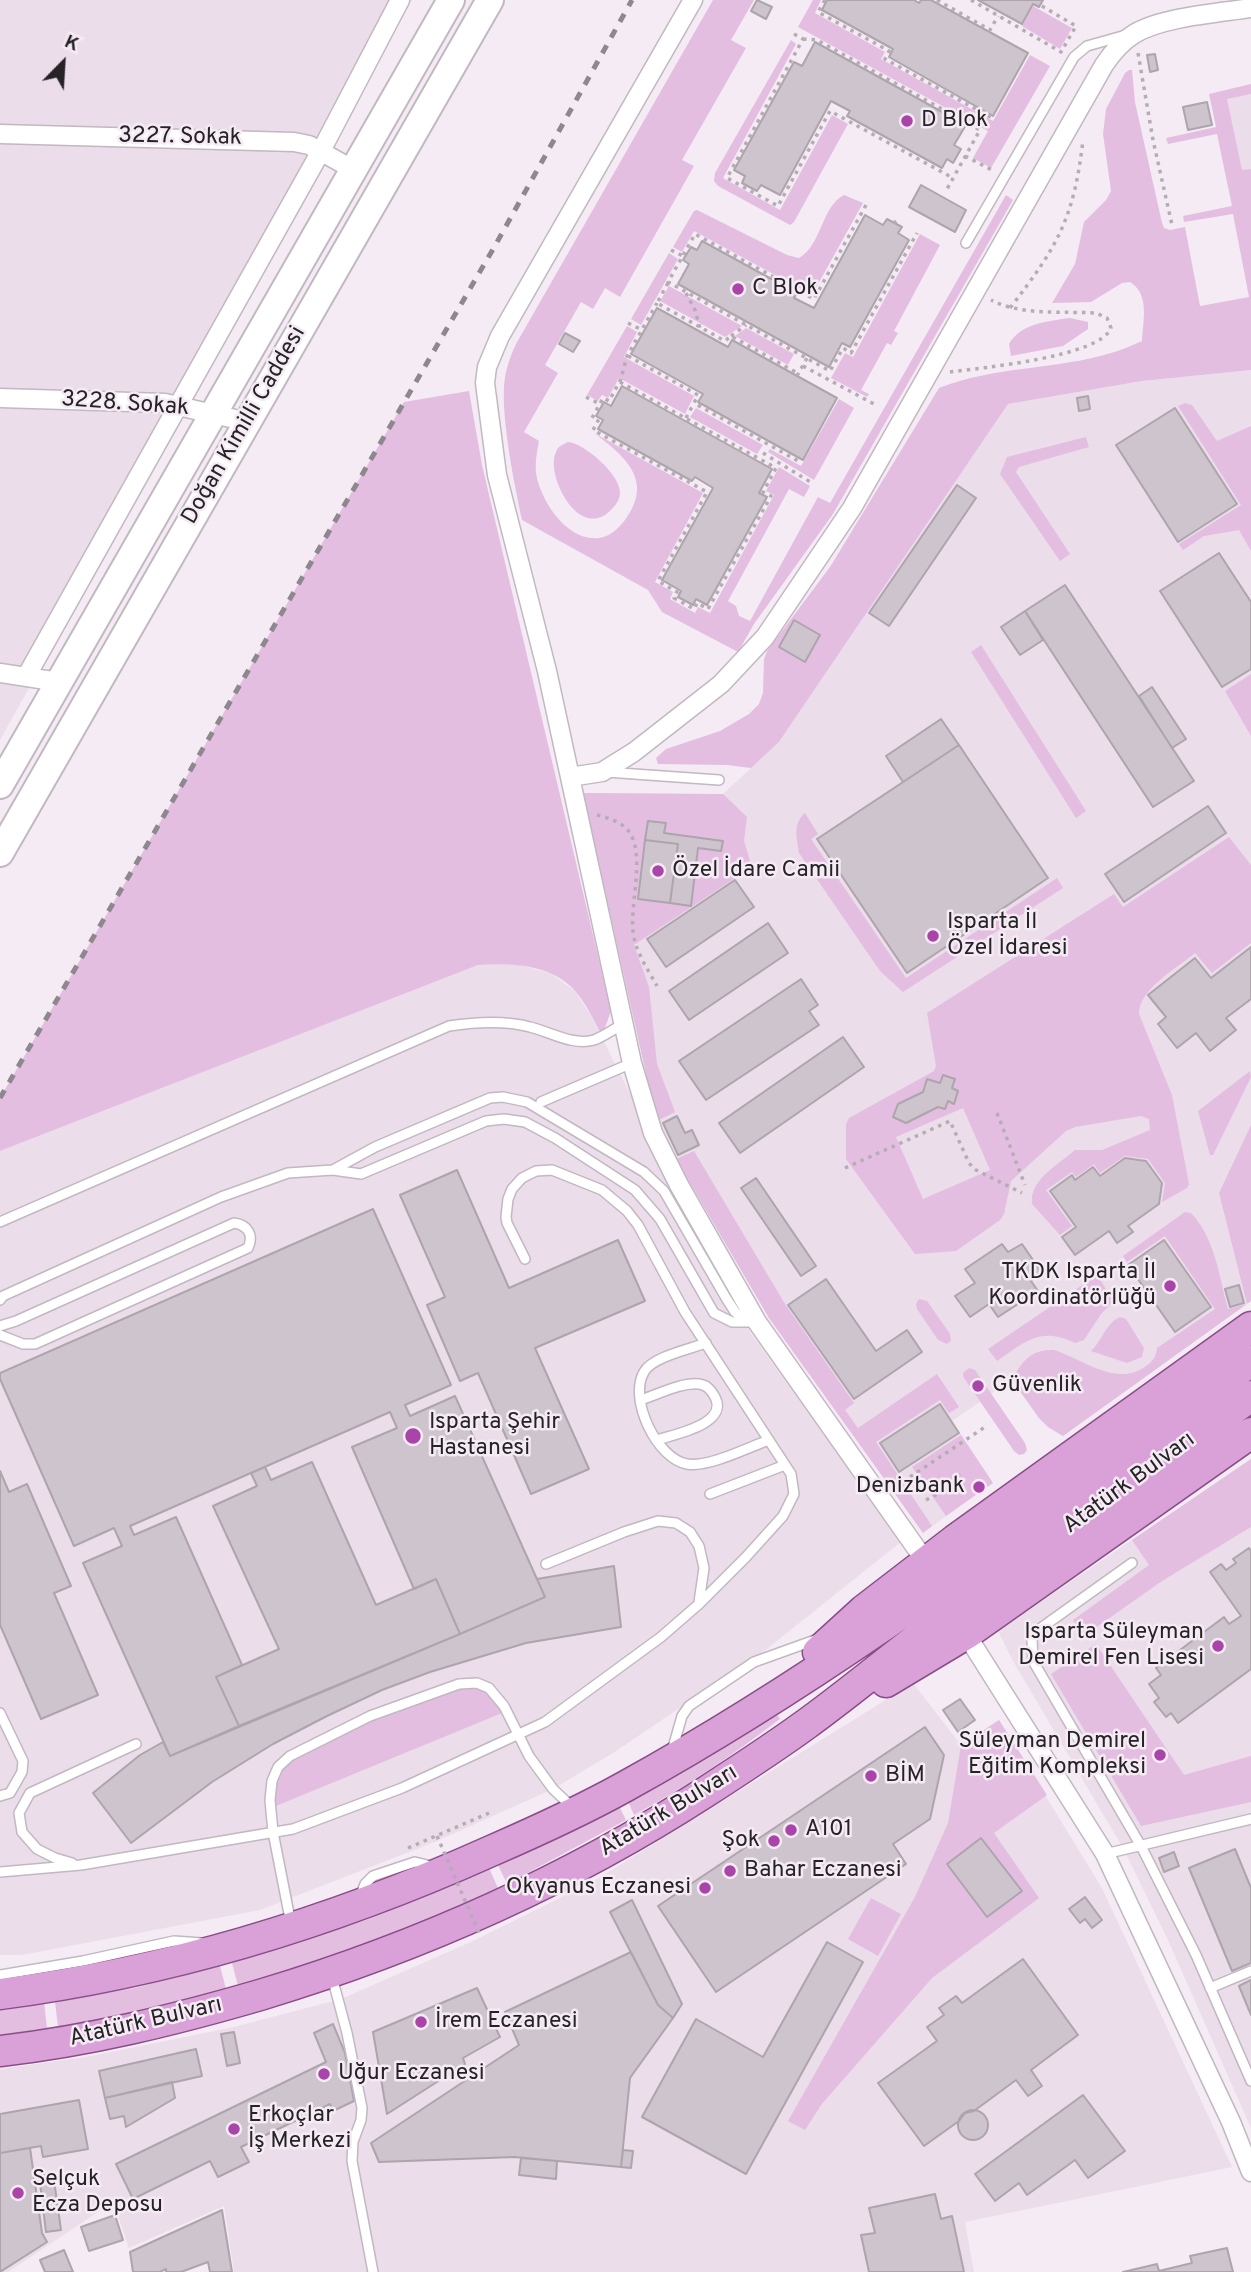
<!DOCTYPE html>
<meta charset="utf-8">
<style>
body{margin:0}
#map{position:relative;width:1251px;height:2272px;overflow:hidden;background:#f5ebf4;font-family:Overpass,sans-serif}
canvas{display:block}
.north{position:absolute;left:28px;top:28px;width:70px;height:70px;-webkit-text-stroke:5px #f5ebf4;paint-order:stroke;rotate:24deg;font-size:19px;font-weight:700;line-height:28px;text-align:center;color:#262326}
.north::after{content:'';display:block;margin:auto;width:24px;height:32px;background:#262326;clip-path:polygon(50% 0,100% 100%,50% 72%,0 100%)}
</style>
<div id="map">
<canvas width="1251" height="2272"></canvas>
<div class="north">K</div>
</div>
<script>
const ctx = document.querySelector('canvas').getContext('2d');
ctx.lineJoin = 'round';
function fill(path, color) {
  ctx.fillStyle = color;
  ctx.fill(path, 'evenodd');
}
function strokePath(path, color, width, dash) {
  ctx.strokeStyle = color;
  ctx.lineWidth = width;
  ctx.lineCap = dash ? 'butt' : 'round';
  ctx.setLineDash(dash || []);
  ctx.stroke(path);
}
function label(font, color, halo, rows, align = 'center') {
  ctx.font = font + ' Overpass,sans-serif';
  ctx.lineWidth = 5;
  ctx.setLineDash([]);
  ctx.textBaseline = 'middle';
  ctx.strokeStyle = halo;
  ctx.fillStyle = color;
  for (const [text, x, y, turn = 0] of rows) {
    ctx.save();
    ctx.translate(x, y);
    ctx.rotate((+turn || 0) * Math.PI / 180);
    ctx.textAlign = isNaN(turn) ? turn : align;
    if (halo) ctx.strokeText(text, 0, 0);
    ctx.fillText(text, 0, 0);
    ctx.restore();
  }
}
const built = new Path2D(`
 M0,0H412L0,740Z
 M1251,84V247L1216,93Z
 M1251,370V1301L1063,1436L1048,1427L1039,1418L1012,1380L952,1421L993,1483L986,1488L979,1479L971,1485L977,1494L923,1533L769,1318L676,1159L659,1120L647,1078L583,793L723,794L779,742L1008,404L1142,381Z
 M513,963L550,973L575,991L591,1016L750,1332L902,1541L763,1652L613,1753L553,1789L437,1841L260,1910L22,1955H0V1151L478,965Z
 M1251,1459V2128L1168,1940L1124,1850L1013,1661L998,1631Z
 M913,1683L961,1745L999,1720L1102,1888L1232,2167L965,2222L974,2272H234L224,2206L129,2248L113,2202L8,2272H0V2069L86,2057L234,2027L341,1999L473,1941L594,1881Z`);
const green = new Path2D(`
 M713,0H754L731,40L746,48L682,160L694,166L620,297L605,288L593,309L581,302L545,365L558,373L524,432L539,441C537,452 535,462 536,473C540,500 567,542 599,538C609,537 618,529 625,520C654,481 626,457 594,433L703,493L655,582L673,592L670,599L695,613L698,607L710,613L774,495L766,491L779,467L810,486L804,497L789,489L728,601L736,606L739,616L750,621L818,497L830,503L1006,195L1013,200L833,514L754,624L738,652L662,612L648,590L522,520C514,482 502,424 504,386C505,371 510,357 516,344Z
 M813,0H821L815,13L885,52L881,59L993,121L1030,55L1050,66L991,168L973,158L988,131L798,27Z
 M1033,6L1072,28L1060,49L1022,26Z
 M791,40L796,44L723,178L780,210L832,115L848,124L794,222L790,225L718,186L714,181L715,173Z
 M1129,70H1132L1135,102L1162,223L1164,228L1170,230L1185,227L1200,306L1249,297L1233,214L1184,222L1183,216L1232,206L1217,134L1168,144L1166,138L1216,127L1209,94L1251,84V94L1227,99L1242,170L1251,169V370L1142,381L1008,404L779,742L751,768L727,765L658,764L656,758L666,749L720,731L749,714L759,704L763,693L764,659L767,651L830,567L939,388C994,366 1055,370 1111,353C1122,350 1132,345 1142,341C1143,321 1150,294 1130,282L1122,283L1091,302L1052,303L1075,264L1084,222L1106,200L1111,191L1103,134L1106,109L1125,73Z
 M844,195L863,203L812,295L694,231L682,252L673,247L694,211L697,210L787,255L799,258C822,245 821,207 844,195Z
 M920,234L940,245L894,331L898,333L891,345L887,343L861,390L869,394L867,397L831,378L845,353L853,357Z
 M669,253L678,259L641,325L631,319Z
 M669,286L742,326L725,337L660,301Z
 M1070,318L1088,322V329L1063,346L1011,356L1009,344C1021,323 1049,321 1070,318Z
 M627,326L637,332L624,357L694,396L685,414L619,378L608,398L602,395L598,401L587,395Z
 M746,328L794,354L788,365L735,336Z
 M469,391L482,465L611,1011L602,1036C594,1021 587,1005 576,992C552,964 512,963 478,965L0,1151V1098L404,402Z
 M839,399L854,408L814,480L768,452L770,449L801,466Z
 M1185,403L1192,405L1217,441L1251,426V551L1239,530L1204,536L1183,550L1179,544L1241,505L1178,406Z
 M696,408L763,445L757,454L690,417Z
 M1086,437L1089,447L1019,467L1016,472L1070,554L1060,561L1000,474L1007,457Z
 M568,442C584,443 621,475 620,493C620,500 615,506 610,511C578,541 545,474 556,452C558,446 562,445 568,442Z
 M981,645L1086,811L1076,818L971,652Z
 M1251,674V736L1225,691Z
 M583,793L723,794L747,817L744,841L752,867L634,945L649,987L657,1064L675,1112L659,1120L647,1078Z
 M805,813L818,834L811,839L906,978L1057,878L1063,888L903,992L880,971L799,853C797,838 792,824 805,813Z
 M1229,837L1251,865V943L1212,973L1195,953C1177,968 1138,990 1139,1014L1172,1095L1189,1184L1187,1188L1162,1202L1165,1183L1148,1159L1125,1156L1100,1173L1094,1164L1076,1177L1072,1172L1046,1190L1072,1226L1060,1235L1032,1204C1029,1180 1059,1164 1075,1150H1102L1150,1130L1149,1119L1141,1116L1075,1127L1066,1131L1011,1181L1004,1214L1000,1220L956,1251L915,1254L846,1159V1124L849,1118L934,1071L936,1066L927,1013L1114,894L1123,907ZM963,1108L990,1170L923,1199L896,1137Z
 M1250,1071L1251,1077L1213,1155H1210L1198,1111Z
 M1251,1125V1301L1063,1436L1048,1427L1039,1418L1012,1380C1022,1361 1031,1349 1054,1350C1083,1359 1117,1388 1146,1366C1153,1361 1156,1357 1157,1348L1215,1309L1165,1236L1127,1262L1123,1256L1185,1212L1191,1213C1215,1238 1219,1276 1228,1309L1247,1304L1219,1193Z
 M694,1151L785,1304L854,1403L845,1410L858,1428L937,1374L959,1407L949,1413L940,1400L876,1442L932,1526L923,1533L769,1318L676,1159Z
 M1097,1275L1113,1300L1112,1303L1101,1314L1084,1340L1075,1343C1040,1326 1025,1342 997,1361L988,1349Z
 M919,1299L927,1301L950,1334L951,1341L947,1344L938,1340L917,1309L916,1304Z
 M1120,1317L1126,1319L1144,1348L1142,1357L1127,1363L1091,1351C1102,1341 1106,1323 1120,1317Z
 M969,1368L975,1370L1025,1443L1027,1450L1024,1454L1019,1455L1014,1451L964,1378L963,1373Z
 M961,1435L993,1483L986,1488L979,1479L971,1485L977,1494L946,1516L912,1467Z
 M1251,1459V1527L1162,1581L1084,1636L1073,1620L1149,1565L1132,1540Z
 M1096,1644L1184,1775L1251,1756V1802L1141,1826L1051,1674Z
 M477,1683L507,1711L271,1808L278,1767L370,1716Z
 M776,1713L780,1719C733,1755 686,1787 634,1815L627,1799Z
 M999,1720L1047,1795L994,1833L1039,1898L932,1978L821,2105L805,2130L788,2121L915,1897L948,1823L961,1745Z
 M618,1804L626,1820L507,1884L498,1865Z
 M489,1868L498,1888L435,1916L341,1953L238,1986L232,1963L369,1919Z
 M871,1898L901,1914L878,1956L848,1939Z
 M220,1966L226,1989L148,2010L58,2027L55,2002L135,1988Z
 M44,2002L47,2028L0,2035V2009Z`);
const building = new Path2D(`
 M757,0L772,7L766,19L751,11Z
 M827,0H914L919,3L921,0H931L1028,53L993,116L889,57L893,49L822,10Z
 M978,0H1043L1039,7L1033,4L1022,24Z
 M815,42L966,125L954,145L961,149L953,163L947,159L942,168L847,116L850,111L831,101L780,195L761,185L757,191L742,183L745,176L734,170L794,62L802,66Z
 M1155,54L1158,70L1150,72L1147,55Z
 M1207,102L1212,125L1188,130L1183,107Z
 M921,185L966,210L955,232L909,207Z
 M865,215L883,225L887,219L902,227L898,233L909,240L850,347L842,343L829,367L678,284L689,264L683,260L691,247L697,250L702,241L797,293L794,298L814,308Z
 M657,308L728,347L732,340L837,398L803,460L698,402L703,394L631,354Z
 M565,333L580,341L573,352L559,344Z
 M622,386L772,469L759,493L767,497L707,605L696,599L693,605L678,597L681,591L662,580L713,488L695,477L692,481L598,429L603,420L596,416L604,402L611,406Z
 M1088,396L1090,409L1079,411L1077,398Z
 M1175,408L1237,504L1178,542L1116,445Z
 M957,485L976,498L889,626L869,613Z
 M1219,553L1251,602V669L1222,687L1160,591Z
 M1065,585L1194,781L1153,807L1025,611Z
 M1025,611L1043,640L1020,655L1001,627Z
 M794,620L820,635L805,662L779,647Z
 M1152,687L1186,739L1172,748L1139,696Z
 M941,719L959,745L903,782L886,756Z
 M959,745L1048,878L907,973L817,839Z
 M1208,806L1226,833L1124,902L1105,874Z
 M648,821L666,823L664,833L723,841L721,851L698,848L691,906L670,903L678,844L645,840Z
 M645,840L678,844L670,903L638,899Z
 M735,880L754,907L666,967L647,939Z
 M768,923L788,953L689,1020L669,991Z
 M1251,947V999L1226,1018L1236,1030L1210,1051L1196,1033L1177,1048L1158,1024L1166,1017L1148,995L1195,958L1211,978Z
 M801,979L818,1005L809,1011L819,1025L706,1100L679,1061Z
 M843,1037L864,1067L740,1153L719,1123Z
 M943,1075L955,1079L952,1088L958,1091L954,1104L948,1101L945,1109L938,1107L906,1123L893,1117L898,1104L923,1092L927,1079L940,1083Z
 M677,1116L685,1133L692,1130L699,1145L678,1155L663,1123Z
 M1125,1158L1146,1161L1162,1183L1159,1204L1128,1226L1133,1232L1117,1243L1109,1231L1075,1255L1062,1237L1076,1227L1050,1191L1072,1175L1075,1180L1093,1167L1100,1176Z
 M457,1170L509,1288L618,1240L645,1301L535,1348L589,1469L531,1494L478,1373L460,1381L427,1305L445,1297L400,1195Z
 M756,1178L816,1266L801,1276L741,1188Z
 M373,1209L451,1385L405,1405L410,1416L455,1396L545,1597L460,1634L436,1579L414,1589L352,1447L397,1428L390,1412L130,1526L134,1535L176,1517L242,1665L216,1677L239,1726L170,1756L83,1563L122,1546L114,1528L74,1546L0,1379V1373Z
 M1164,1240L1211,1307L1175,1332L1128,1265Z
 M1002,1244L1008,1252L1022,1244L1042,1273L1031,1281L1038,1291L998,1317L989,1304L970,1317L955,1296L975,1283L965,1269Z
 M826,1279L876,1351L907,1330L922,1352L854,1399L788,1305Z
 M1239,1285L1244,1303L1230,1307L1225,1289Z
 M940,1404L959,1433L899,1472L880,1443Z
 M312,1462L376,1605L436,1579L460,1634L239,1726L216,1677L279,1649L213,1506L257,1486L251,1473L265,1467L271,1480Z
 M0,1471L9,1492L27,1484L71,1586L54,1593L98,1695L41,1719L0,1625Z
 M1249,1548L1251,1551V1669L1178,1723L1171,1713L1166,1717L1154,1702L1159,1698L1149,1684L1161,1675L1156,1668L1224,1617L1229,1624L1241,1616L1210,1572L1221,1564L1226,1570L1236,1563L1233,1559Z
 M614,1566L621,1627L526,1643L430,1672L382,1690L327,1716L273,1744L212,1782L131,1843L93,1793L140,1755L163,1742L170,1756L460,1634L545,1597L537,1579Z
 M960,1699L975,1720L958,1732L943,1710Z
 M925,1727L944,1755L930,1819L893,1844L906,1864L716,1992L658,1906Z
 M981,1838L1022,1891L987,1917L947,1864Z
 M1235,1849L1251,1888V1963L1232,1971L1189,1868Z
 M1174,1852L1179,1866L1164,1872L1159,1858Z
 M1085,1897L1102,1920L1092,1928L1085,1919L1080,1923L1069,1909Z
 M632,1900L682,2004L673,2018L658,2005L610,1912Z
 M827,1942L863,1962L746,2174L642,2117L696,2019L763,2057Z
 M631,1952L658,2005L673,2018L630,2078L621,2167L515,2157L379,2162L371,2143L519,2045L505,2012Z
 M1023,1959L1078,2035L1031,2070L1042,2086L1028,2096L1016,2080L974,2111L965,2113L959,2121L924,2146L878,2083L937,2041L927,2027L944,2015L939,2008L956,1996L962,2003Z
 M1251,1980V2015L1239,1986Z
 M477,1988L500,2037L463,2058L465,2064L387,2114L373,2032Z
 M333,2024L345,2053L354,2101L333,2111L330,2104L241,2147L249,2162L218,2177L210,2161L133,2199L116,2164L326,2062L314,2033Z
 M234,2032L240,2063L227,2066L221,2034Z
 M196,2049L202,2076L105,2098L99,2071Z
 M172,2082L175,2098L126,2127L124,2116L110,2119L105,2098Z
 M1083,2095L1125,2151L1088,2178L1075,2160L1027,2195L1019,2183L995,2201L975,2174Z
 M79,2100L88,2149L43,2157L41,2146L0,2153V2114Z
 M958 2125a15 15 0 1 1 30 0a15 15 0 1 1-30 0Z
 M30,2148L42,2233L47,2242L0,2272V2153Z
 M623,2150L633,2151L631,2168L621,2167Z
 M521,2158L557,2161L556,2179L519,2175Z
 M53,2173L61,2230L46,2232L39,2175Z
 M935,2194L941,2219L952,2216L964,2272H869L861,2235L875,2233L869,2208Z
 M222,2210L232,2272H210L208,2262L181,2272H166V2269L160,2272H133L130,2252Z
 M115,2215L123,2240L89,2251L81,2227Z
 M1227,2248L1233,2272H1123L1157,2264L1159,2271L1192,2263L1190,2256Z
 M64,2250L73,2272H45L40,2260Z`);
const path = new Path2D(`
 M825,0L818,12L889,51L885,59L992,118
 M937,0L990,30L998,16
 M971,0L1061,52L1076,26L1040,5
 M794,34L803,39L727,178L778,206L830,111L953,178
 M803,39L817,40L980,130L947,189
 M1138,53L1153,140L1172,225
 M965,156L992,170L993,168
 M866,205L814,299L695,234L668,282L830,371L843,348L851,353L917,233
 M894,223L896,221
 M671,250L685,257
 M668,283L657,303L725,341L731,336L799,374
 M686,293L695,310L700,328
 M1010,308C1058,246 1074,218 1083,140
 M628,323L644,331
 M731,336L746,325
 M628,356L698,395L694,403L800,462
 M803,366L874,404
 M950,372C980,368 1100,357 1111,328L1107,318L1096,313C1062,311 1022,316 991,300
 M797,376L807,358
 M620,382L776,468L763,492L771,496L708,609L697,603L694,609L674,598L677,592L658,581L707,492L593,430L598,421L592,418L603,398L609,401L621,379L627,356L657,303
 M586,397L602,405
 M686,418L694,403
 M763,453L812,483
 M597,815C608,818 623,822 630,833C645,857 630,903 633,931C635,951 647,968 657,986
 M997,1113L1025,1185
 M845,1168L950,1121L969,1163L974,1169L1022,1193
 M910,1477L985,1427
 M926,1500L945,1490L960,1474
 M408,1848L489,1813`);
const lane = new Path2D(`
 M966,243L1074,57L1087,46L1126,35
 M606,772L719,780
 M541,1102L632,1063
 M333,1170L375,1147L490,1098L503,1097L527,1102L644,1172L664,1191L726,1298L735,1312L747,1322
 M0,1222L449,1026C476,1022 504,1020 530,1027C551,1032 572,1046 594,1040C603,1037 614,1029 623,1024
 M0,1300L3,1296L221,1197L288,1173L333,1170L361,1174L486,1121L504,1119L525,1122L555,1138L635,1190L660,1219L714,1313L732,1322H755
 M0,1326L16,1321L234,1223C248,1225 254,1235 248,1248L35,1344H23L0,1335
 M706,1343C690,1349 652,1357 644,1372C628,1399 657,1459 687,1464C708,1468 749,1447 769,1440
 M640,1400C657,1395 681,1382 699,1384C707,1385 711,1390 715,1397C729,1424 675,1434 657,1440
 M710,1494L785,1465
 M1132,1563L1034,1633L1032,1639L1033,1661L1141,1846L1196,1955L1251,2081
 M546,1564L624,1532L658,1521L676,1523L690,1532L699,1546L704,1568L699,1602
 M0,1713L23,1761L22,1772L10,1793L0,1796
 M672,1751L682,1716L689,1706L754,1662L818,1639
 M1105,1854L1251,1819
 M72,1863L55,1858L37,1849L22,1832L19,1813L30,1793L136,1744
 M0,1872L81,1865L293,1829L402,1788L545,1722L661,1637L699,1604L746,1557L783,1516L794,1494L791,1474L685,1312L638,1225L627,1211L602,1190L552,1170L536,1171L522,1178L512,1189L508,1199L506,1217L507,1223L525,1259
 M360,1897L365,1884L373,1876L415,1862L435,1867
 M291,1924L273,1832L270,1800L272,1781L278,1767L290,1756L370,1716L459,1684L477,1683L489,1688L504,1706L529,1756L553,1789L573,1808
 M0,1975L83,1961L174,1941L202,1943
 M332,1977L347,2033L362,2108L361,2120L353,2142L352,2161L373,2272
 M1210,1988L1251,1971`);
const street = new Path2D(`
 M693,0L500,336L487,367L485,383L497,475L547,671L632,1063L653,1133L679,1185L757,1322L926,1562
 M0,134L294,142L309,145L354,170
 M0,398L165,403L248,422
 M0,673L59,682
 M26,677L321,151L400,0
 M570,777L602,772L634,752L721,684L765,637L852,508L1104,65C1112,53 1121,42 1134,34C1162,17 1218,13 1251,8
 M966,1634L1105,1854L1231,2122L1251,2172`);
const secondary = new Path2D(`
 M0,785L451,0
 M0,853L490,0`);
const primary = new Path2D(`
 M818,1652L864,1610L955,1540L1251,1327
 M886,1682L966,1634L1251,1433
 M0,1994C171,1972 335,1921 491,1851C537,1831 583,1810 626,1786C847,1664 1047,1508 1251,1361
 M0,2051C89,2041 174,2020 260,1995C416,1948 566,1882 704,1793C738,1771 772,1749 805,1725C848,1694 888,1660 931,1628C1037,1550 1144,1474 1251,1396`);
const rail = new Path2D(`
 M0,1098L496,244L632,0`);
const pathBridge = new Path2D(`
 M437,1836L479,1933`);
const markers = [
 [907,121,7,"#a944a8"],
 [738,289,7,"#a944a8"],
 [658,871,7,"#a944a8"],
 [933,936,7,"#a944a8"],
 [1170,1286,7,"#a944a8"],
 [978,1386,7,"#a944a8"],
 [413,1436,9,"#a944a8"],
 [979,1487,7,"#a944a8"],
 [1218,1646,7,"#a944a8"],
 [1160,1755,7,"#a944a8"],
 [871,1776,7,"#a944a8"],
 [791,1830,7,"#a944a8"],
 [774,1841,7,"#a944a8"],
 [730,1871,7,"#a944a8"],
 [705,1888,7,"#a944a8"],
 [421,2022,7,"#a944a8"],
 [324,2074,7,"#a944a8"],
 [234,2129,7,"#a944a8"],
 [18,2193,7,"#a944a8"]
];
const poiNames = [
 ["D Blok",921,121],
 ["C Blok",752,289],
 ["Özel İdare Camii",672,871],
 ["Isparta İl",947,923],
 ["Özel İdaresi",947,949],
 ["TKDK Isparta İl",1156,1273,"right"],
 ["Koordinatörlüğü",1156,1299,"right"],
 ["Güvenlik",992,1386],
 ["Isparta Şehir",429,1423],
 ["Hastanesi",429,1449],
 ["Denizbank",965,1487,"right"],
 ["Isparta Süleyman",1204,1633,"right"],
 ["Demirel Fen Lisesi",1204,1659,"right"],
 ["Süleyman Demirel",1146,1742,"right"],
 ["Eğitim Kompleksi",1146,1768,"right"],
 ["BİM",885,1776],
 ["A101",805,1830],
 ["Şok",760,1841,"right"],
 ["Bahar Eczanesi",744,1871],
 ["Okyanus Eczanesi",691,1888,"right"],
 ["İrem Eczanesi",435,2022],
 ["Uğur Eczanesi",338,2074],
 ["Erkoçlar",248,2116],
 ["İş Merkezi",248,2142],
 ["Selçuk",32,2180],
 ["Ecza Deposu",32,2206]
];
const streetNames = [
 ["3227. Sokak",180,138,1],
 ["3228. Sokak",125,405,4],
 ["Doğan Kimilli Caddesi",245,426,-60],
 ["Atatürk Bulvarı",1130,1484,-36],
 ["Atatürk Bulvarı",669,1812,-31],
 ["Atatürk Bulvarı",146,2023,-13]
];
fill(built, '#ecddeb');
fill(green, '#e3bee1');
fill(building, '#cec4cd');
strokePath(building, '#ada4ac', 2);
strokePath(lane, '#c1b8c1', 12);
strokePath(street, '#c1b8c1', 21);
strokePath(secondary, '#c1b8c1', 30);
strokePath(primary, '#894d88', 33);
strokePath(path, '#b5adb4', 3.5, [3.5, 5]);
strokePath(lane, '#fff', 9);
strokePath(street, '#fff', 18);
strokePath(secondary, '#fff', 26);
strokePath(primary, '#d9a1d7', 30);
strokePath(rail, '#8e878d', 5, [9, 9]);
strokePath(pathBridge, '#b5adb4', 3.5, [3.5, 5]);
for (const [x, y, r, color] of markers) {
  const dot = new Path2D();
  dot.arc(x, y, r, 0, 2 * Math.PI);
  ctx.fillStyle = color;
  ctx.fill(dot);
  strokePath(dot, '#f5ebf4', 2.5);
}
label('23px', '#262326', '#f5ebf4', poiNames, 'left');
label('23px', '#262326', '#f5ebf4', streetNames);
</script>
